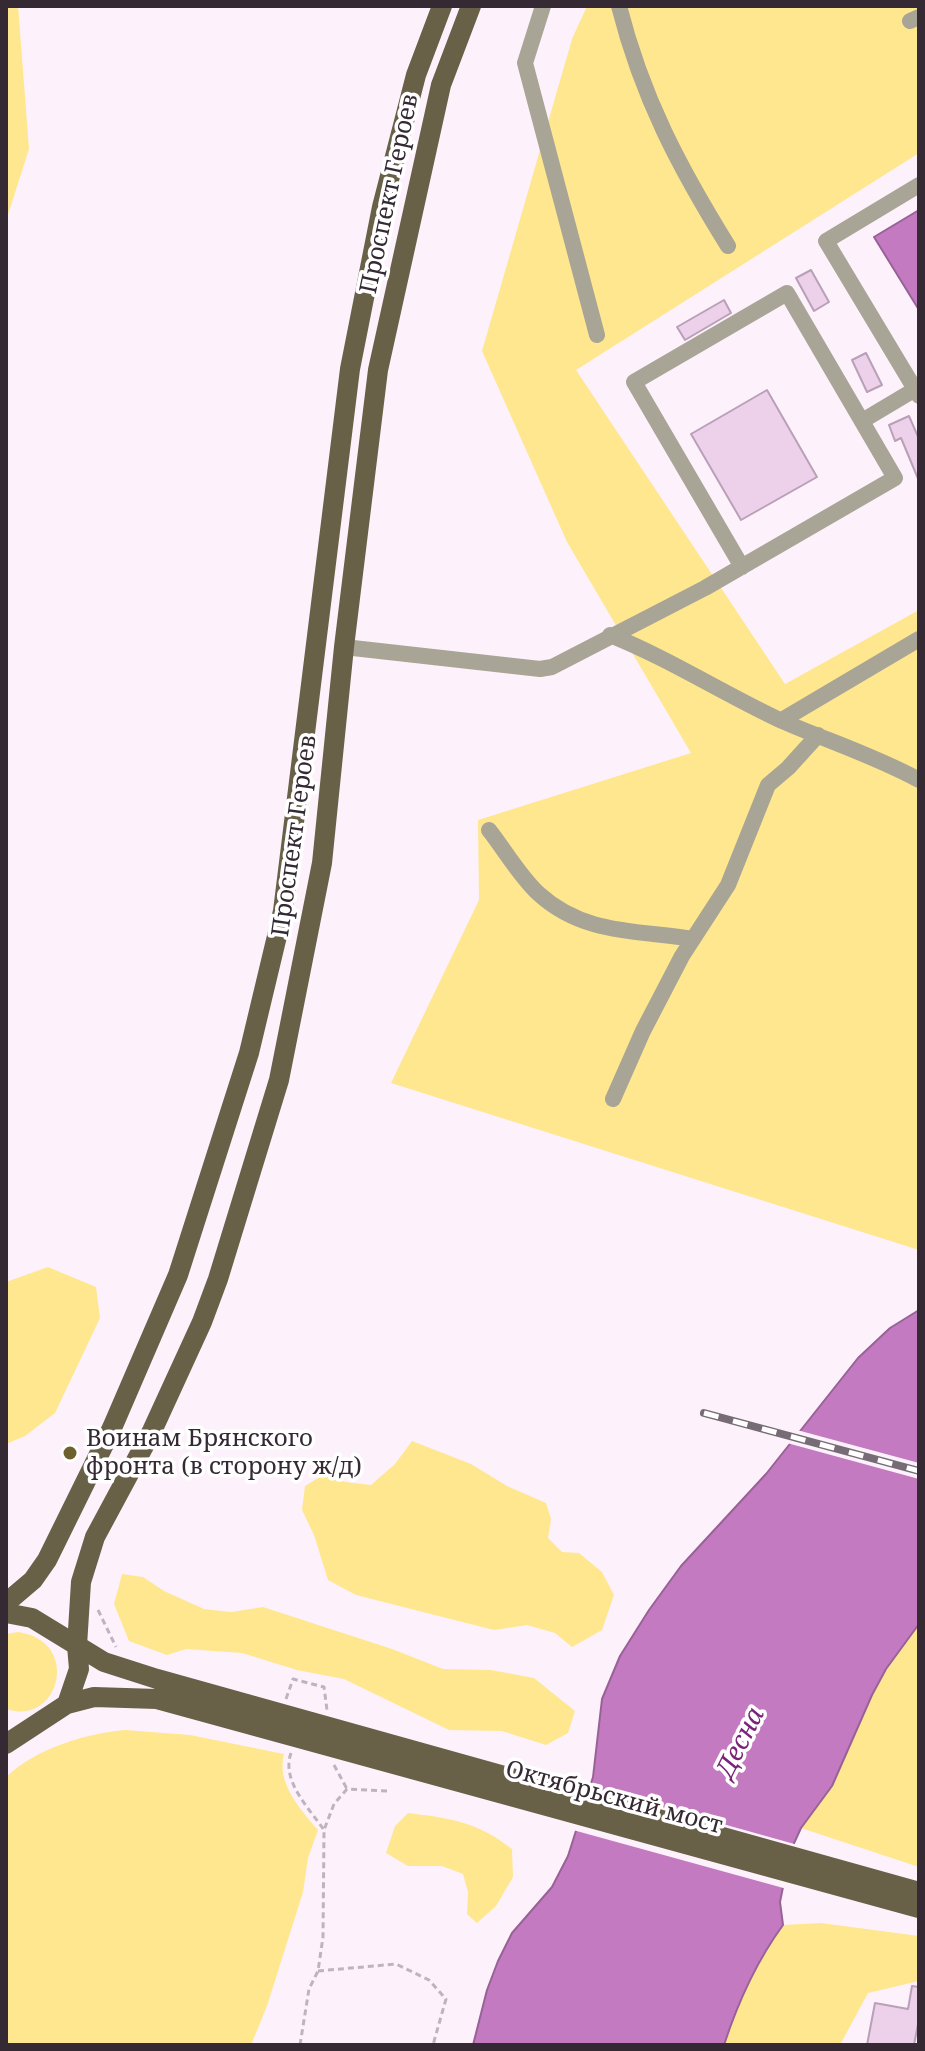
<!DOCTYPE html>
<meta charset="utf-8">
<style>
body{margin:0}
#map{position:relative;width:925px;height:2051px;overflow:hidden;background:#fdf2fc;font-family:"Noto Serif",serif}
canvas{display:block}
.frame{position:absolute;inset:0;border:8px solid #352a34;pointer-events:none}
</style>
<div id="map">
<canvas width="925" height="2051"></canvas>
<div class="frame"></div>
</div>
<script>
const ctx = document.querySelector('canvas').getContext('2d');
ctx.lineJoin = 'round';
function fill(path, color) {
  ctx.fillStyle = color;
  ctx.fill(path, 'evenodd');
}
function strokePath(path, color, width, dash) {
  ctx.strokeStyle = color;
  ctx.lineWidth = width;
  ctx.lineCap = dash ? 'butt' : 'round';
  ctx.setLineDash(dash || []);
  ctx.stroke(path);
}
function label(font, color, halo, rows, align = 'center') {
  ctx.font = font + ' "Noto Serif",serif';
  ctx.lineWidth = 7;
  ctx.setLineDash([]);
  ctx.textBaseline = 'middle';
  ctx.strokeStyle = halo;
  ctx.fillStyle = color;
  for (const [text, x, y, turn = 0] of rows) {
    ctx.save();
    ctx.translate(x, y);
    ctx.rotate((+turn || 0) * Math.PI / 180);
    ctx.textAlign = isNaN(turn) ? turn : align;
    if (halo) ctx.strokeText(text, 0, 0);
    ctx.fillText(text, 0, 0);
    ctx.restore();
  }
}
const green = new Path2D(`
 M6,6H18L29,149L6,221Z
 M587,6H919V153L576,370L785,684L919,610V1250L391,1083L479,900L478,820L691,753L567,542L482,351L572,39Z
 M48,1267L96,1287L100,1318L55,1413L25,1436L6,1444V1282Z
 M412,1441L471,1464L507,1486L546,1503L551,1519L548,1538L562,1552L579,1553L602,1572L614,1595L602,1630L572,1647L555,1633L527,1625L494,1630L356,1595L328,1580L314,1535L302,1510L305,1486L328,1472L345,1482L371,1485L395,1464Z
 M122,1574L143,1577L164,1591L204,1609L231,1612L263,1607L392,1649L443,1669L491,1670L534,1678L575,1711L568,1733L546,1745L502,1731L449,1730L344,1679L297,1670L242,1653L186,1649L167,1655L129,1641L114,1604Z
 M919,1624V1867L801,1828L832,1786L872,1695L886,1669Z
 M18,1632C82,1641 60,1727 6,1709V1634Z
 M125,1730L190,1735L284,1754C276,1783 301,1810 318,1830L308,1858L303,1892L267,2006L251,2045H6V1777C37,1748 84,1734 125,1730Z
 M408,1813C450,1818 478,1822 512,1849L513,1877L496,1906L477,1923L467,1914L468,1892L463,1874L442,1866H408L386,1853L395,1826Z
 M821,1923L919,1936V1981L868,1993L840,2045H724C738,2002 756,1962 783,1925Z`);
const water = new Path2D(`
 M919,210V310L874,237Z
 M919,1310V1624L886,1669L872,1695L832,1786L801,1828L790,1852L780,1902L783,1925C756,1962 738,2002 724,2045H473L487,1990L498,1961L512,1933L552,1887L568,1856L593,1777L602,1699L620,1656L649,1610L681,1566L766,1474L858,1358L890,1328Z`);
const pier = new Path2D(`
 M797,1430L919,1463V1479L787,1443Z
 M587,1786L798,1845L787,1889L573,1830Z`);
const building = new Path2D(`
 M811,270L829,302L814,311L796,278Z
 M724,300L731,313L685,340L677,327Z
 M866,353L882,385L867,392L852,360Z
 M767,390L817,477L741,520L691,434Z
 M909,416L919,439V481L901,438L895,441L889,425Z
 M912,1986L919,1987V2019L914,2045H867L875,2003L908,2009Z`);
const path = new Path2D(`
 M98,1610L116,1647
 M286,1699L293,1679L324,1687L327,1710
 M291,1753C281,1781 309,1808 324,1830
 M334,1765L347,1789
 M318,1971L396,1964L429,1980L446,1999L433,2045
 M300,2045L309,1989L318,1971L323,1937L324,1830L334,1804L347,1789L387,1791`);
const minor = new Path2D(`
 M543,6L525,63L597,335
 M619,6C642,97 679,167 728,246
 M910,21L919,17
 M919,185L826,241L919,396
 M862,421L919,387
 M610,635C670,659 724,694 782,721C828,741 875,756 919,780
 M344,647L540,669L552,667L705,588L895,478L787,293L634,382L742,567
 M782,720L919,639
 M489,830C504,849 521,878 539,894C584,935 638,930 693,939
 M613,1099L643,1031L682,956L728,885L768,785L788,768L818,735`);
const major = new Path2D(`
 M6,1603L33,1580L47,1560L112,1428L178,1275L249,1053L283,911L350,369L382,207L416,75L442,6
 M6,1613L32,1618L104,1662L157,1679L919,1892
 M67,1704L79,1669L77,1646L81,1582L95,1537L152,1431L202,1322L218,1279L279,1080L322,863L344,647L378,370L441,85L471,6
 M6,1744L67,1704L94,1697L157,1699L919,1908`);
const rail = new Path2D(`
 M704,1413L919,1471`);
const markers = [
 [70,1453,8,"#6d602d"]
];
const streetNames = [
 ["Проспект Героев",390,194,-78],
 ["Проспект Героев",295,836,-82],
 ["Октябрьский мост",614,1798,15]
];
const poiNames = [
 ["Воинам Брянского",86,1439],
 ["фронта (в сторону ж/д)",86,1467]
];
const waterNames = [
 ["Десна",741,1743,-63]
];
fill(green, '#fee78f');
fill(water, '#c37ac1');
strokePath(water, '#986297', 2);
fill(pier, '#fdf2fc');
fill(building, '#edd1eb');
strokePath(building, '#b99fb7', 2);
strokePath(path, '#bfb4be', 3, [6, 4]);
strokePath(minor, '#a8a496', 16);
strokePath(major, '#686148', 20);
strokePath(rail, '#776c76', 8);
strokePath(rail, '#fff', 5, [15]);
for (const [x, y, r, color] of markers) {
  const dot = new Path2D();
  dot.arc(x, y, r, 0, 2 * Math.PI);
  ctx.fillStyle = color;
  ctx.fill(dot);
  strokePath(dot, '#fff', 3);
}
label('24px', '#352a34', '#fff', streetNames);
label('24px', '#352a34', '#fff', poiNames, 'left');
label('italic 26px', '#7a237b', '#fff', waterNames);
</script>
